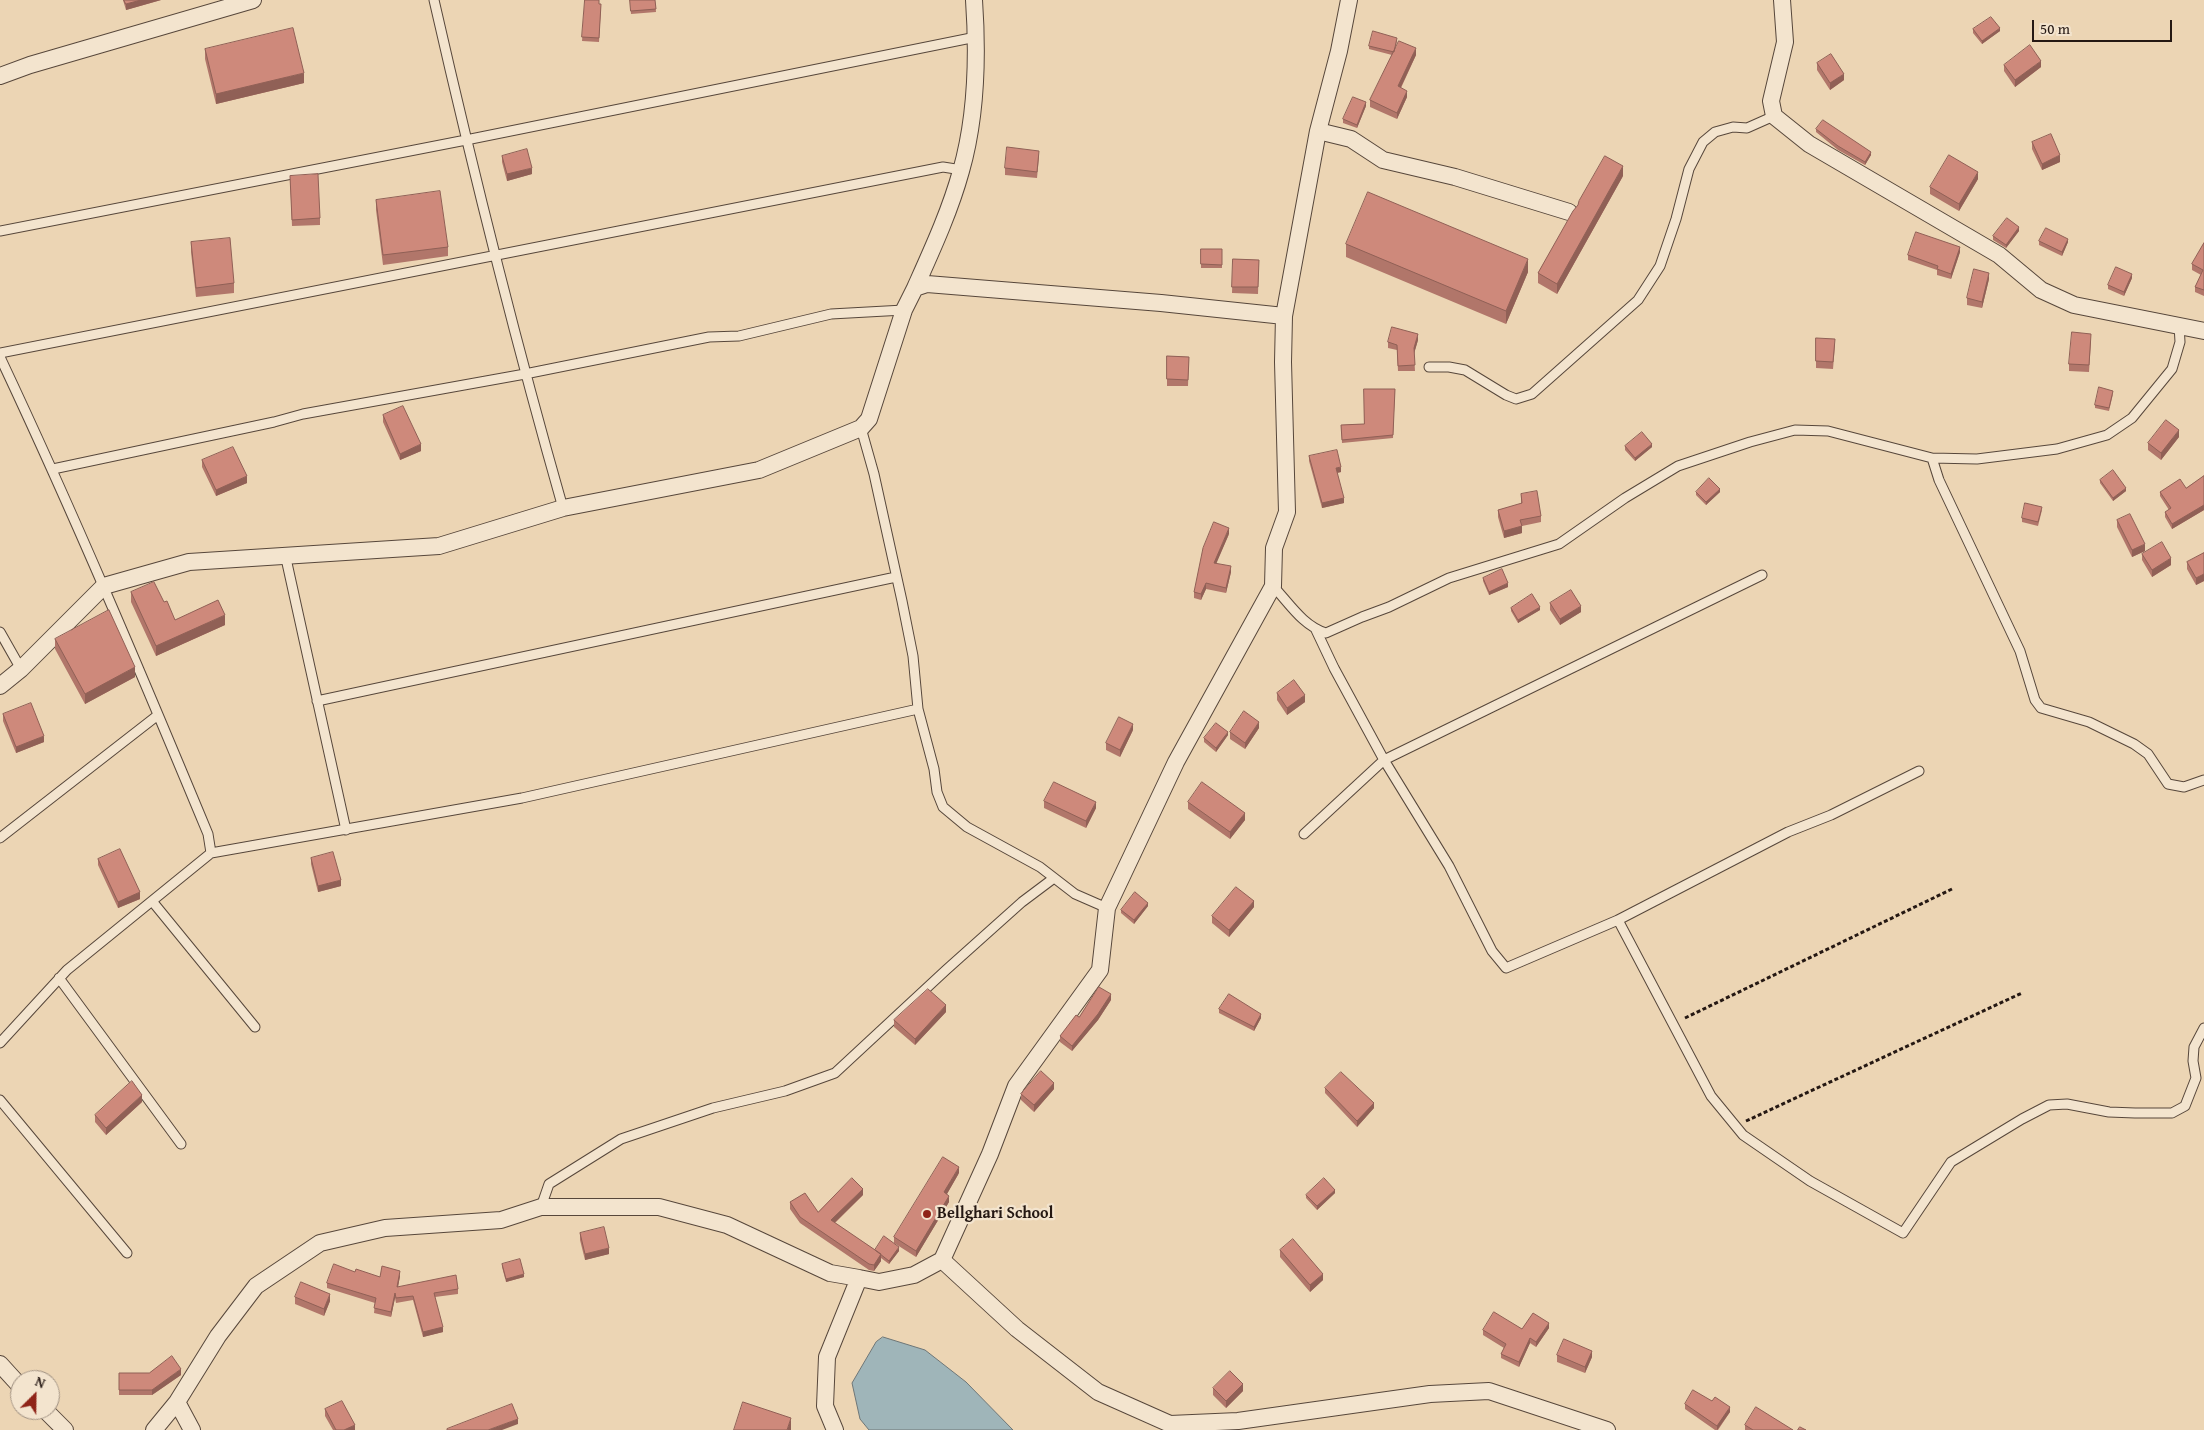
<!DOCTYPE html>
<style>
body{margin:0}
#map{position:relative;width:2204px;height:1430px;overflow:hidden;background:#ecd5b4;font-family:"Gentium Book Plus",serif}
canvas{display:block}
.north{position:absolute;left:10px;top:1370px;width:50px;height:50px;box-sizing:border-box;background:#f3e4ce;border:1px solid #a19283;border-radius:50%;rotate:23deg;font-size:14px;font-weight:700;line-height:20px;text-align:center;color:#251813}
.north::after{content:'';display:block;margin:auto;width:18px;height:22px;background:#8f2418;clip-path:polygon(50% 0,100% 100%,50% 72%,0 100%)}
.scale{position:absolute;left:2032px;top:20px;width:140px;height:22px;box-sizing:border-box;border:2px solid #251813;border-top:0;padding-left:6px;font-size:15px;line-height:18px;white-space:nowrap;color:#251813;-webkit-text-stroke:4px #f3e4ce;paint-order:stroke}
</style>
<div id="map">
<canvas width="2204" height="1430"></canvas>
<div class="north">N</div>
<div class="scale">50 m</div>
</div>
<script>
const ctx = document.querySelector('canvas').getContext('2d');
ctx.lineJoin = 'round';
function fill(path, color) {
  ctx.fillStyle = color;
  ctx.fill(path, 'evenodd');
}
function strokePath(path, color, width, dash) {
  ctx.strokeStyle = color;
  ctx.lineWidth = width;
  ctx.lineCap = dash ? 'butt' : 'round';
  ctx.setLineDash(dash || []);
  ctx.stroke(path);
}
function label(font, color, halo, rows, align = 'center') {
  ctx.font = font + ' "Gentium Book Plus",serif';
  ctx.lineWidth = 4.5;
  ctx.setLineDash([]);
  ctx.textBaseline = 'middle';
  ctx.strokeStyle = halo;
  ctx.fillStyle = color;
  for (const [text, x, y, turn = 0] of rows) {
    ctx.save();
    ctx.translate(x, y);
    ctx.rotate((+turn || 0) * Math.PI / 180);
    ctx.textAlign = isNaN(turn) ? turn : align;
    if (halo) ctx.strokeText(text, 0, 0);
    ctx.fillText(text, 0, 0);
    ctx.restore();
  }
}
const water = new Path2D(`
 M883,1337L925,1350L966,1382L1013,1430H869L860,1419L852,1383L876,1342Z`);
const path = new Path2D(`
 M1685,1018L1952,889
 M1746,1121L2022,993`);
const service = new Path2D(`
 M434,0C473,171 515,340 563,508
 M0,231L466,140L976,37
 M0,353L943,167L962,170
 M0,357C74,514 141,673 208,834L211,853
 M1429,367H1449L1465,370L1506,395L1516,399L1532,394L1638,300L1660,266L1676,219L1689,169L1703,142L1715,132L1733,127L1747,128L1774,116
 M861,428L874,474L902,601L913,656L918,709L934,769L937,792L943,807L967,827L1040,867L1075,894L1107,908
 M1932,458L1939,480L2020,651L2035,700L2041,708L2089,722L2134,744L2148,754L2168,784L2184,787L2204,780
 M53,469L274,422L303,414L525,374L709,337L739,336L831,314L904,310
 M285,554L346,830
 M1273,586C1289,603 1303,626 1326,633L1362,617L1389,607L1449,578L1559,544L1625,498L1678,466L1750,442L1795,430L1828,431L1932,458L1977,459L2057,449L2107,435L2132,418L2172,369L2180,342L2179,325
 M1316,630L1334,668L1384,760L1449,866L1492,951L1506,968L1618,920L1711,1096L1743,1135L1810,1181L1903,1233L1951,1162L2022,1119L2049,1105L2067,1104L2109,1112L2135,1113H2172L2185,1106L2196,1078L2193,1061L2194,1047L2204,1028
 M0,632L21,669
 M317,701L896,577
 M1304,834L1384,760L1762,575
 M0,838L158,715
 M152,901L255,1027
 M1618,920L1788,832L1831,815L1919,771
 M59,978L181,1144
 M0,1043L67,970L211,853L522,798L918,709
 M0,1100L127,1253
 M541,1207L549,1184L621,1139L713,1108L785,1091L835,1073L946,970L1022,902L1054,878`);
const minor = new Path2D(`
 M1782,0L1785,42L1771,101L1774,116L1809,144L1999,255L2041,290L2074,305L2204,331
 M0,76L30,65L253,0
 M1318,131L1351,139L1383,160L1455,177L1569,212
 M915,288C932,250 950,211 961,171C977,115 978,57 974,0
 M0,686L21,669L104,586L189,562L439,546L563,508L759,470L861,428L869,419L904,310L915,288L927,284L1161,303L1284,316
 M942,1260L1017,1329L1098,1392L1170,1424L1238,1421L1430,1394L1489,1391L1607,1430
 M0,1364L20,1386
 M177,1402L192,1430
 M45,1410L65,1430
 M154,1430L177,1402L218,1336L256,1286L320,1243L385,1228L501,1220L541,1207H659L727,1225L830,1273L859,1278L879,1282L914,1275L942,1260L990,1154L1016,1086L1100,970L1107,908L1176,762L1273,586L1274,548L1287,512L1283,362L1284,316L1318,131L1339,51L1349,0
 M835,1430L825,1406L827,1357L859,1278`);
const wall = new Path2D(`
 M123,0H161L126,10Z
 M585,0L599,4L601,7L599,42L582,41Z
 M630,0H655L656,12L631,14Z
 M1973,29L2000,31L1982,44L1973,33Z
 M1397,41L1395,48L1416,55L1401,88L1407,97L1397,119L1370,107V100L1392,55L1369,49V46Z
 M205,49L304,83L216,104L205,59Z
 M1817,63L1844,80L1830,90L1817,70Z
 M2004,65L2041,67L2015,87L2004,71Z
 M1366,106L1357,128L1343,123V119Z
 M1816,129L1871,155L1865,165L1838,150L1816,132Z
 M2032,142L2060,162L2042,170L2032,149Z
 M502,156L532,174L507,181L502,162Z
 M1039,157L1037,178L1005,175V168Z
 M290,176L320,218V225L292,226Z
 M1623,176L1557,294L1538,283V273L1578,205Z
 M1978,179L1959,211L1930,194V187Z
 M376,200L448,247V256L383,265L376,210Z
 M2019,231L2006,248L1993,240V236Z
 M2039,241L2068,242L2062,256L2039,245Z
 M191,242L234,283V293L196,297L191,252Z
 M2204,243V296L2195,292V287L2201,275L2192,270V264Z
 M1346,244L1528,272L1506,324L1346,257Z
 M1201,249H1222V268H1201Z
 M1960,252L1951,279L1937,275V270L1908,260V255Z
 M1233,259L1259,260L1258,294L1232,293Z
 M2132,278L2124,296L2108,289V285Z
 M1989,279L1982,308L1967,305V298Z
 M1816,338L1835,345L1833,369L1816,368Z
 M1418,340L1414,353L1415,371H1398L1397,350L1388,348V342Z
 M2091,341L2089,372L2069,371V364Z
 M1167,356L1189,357L1188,386H1167Z
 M1395,389L1393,438L1342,443L1341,425L1364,424Z
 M2113,394L2109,411L2095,408V405Z
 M383,415L421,451L400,460L383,422Z
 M2179,437L2161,460L2148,450V443Z
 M1625,446L1652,447L1635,461L1625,450Z
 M1309,456L1341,472L1337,473L1344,503L1322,508L1309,461Z
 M202,460L247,483L216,496L202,467Z
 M2204,476V510L2172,529L2165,517V512L2169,510L2160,496V492L2186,488Z
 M2100,480L2126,491L2113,501L2100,483Z
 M1696,492H1720L1706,505L1696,495Z
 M1521,494L1541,516V522L1522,526V533L1504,538L1498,517V510L1521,504Z
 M2042,510L2038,526L2022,522V518Z
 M2117,520L2145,551L2132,557L2117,527Z
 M1229,534L1216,563L1231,572L1226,593L1206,589L1201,600L1194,598V592Z
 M2204,553V581L2196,585L2187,569V562Z
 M2142,554L2171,565L2152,577L2142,560Z
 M1483,578L1508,587L1489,595L1483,581Z
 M131,592L164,602L175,620L225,625L156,656L131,602Z
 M1550,603L1581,612L1560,625L1550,610Z
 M1511,608L1540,610L1518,623L1511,611Z
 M55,639L135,677L85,704L55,649Z
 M1277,693L1305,702L1287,715L1277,700Z
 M3,714L44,742L16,753L3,721Z
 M1259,728L1245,749L1230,739V732Z
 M1133,730L1120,757L1106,750V743Z
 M1228,735L1216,752L1204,742V738Z
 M1044,801L1096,808L1086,828L1044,808Z
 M1188,802L1245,820L1230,839L1188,809Z
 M311,858L341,886L318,892L311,864Z
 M98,859L140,899L118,908L98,865Z
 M1148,906L1134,924L1121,913V910Z
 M1254,907L1229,937L1212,923V916Z
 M1111,1000L1098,1020L1072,1051L1060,1042V1036L1079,1017Z
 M1219,1009L1261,1018L1254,1031L1219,1013Z
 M946,1012L915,1045L894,1027V1020Z
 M1325,1088L1374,1108L1357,1127L1325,1093Z
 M1054,1089L1034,1112L1021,1100V1094Z
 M142,1102L106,1135L95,1122V1115Z
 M959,1173L947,1194L949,1202L916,1257L894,1243V1237Z
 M1335,1193L1317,1210L1306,1198V1195Z
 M863,1195L835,1223L875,1250L899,1251L889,1264L881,1258V1261L874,1271L869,1270L800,1223L790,1209V1202L818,1212Z
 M580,1233L609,1254L585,1260L580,1240Z
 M1280,1250L1323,1280L1310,1292L1280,1257Z
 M502,1264L524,1277L506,1282L502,1267Z
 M355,1272L380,1277L400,1276L398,1287L458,1289V1294L435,1297L443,1332L423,1337L413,1300L396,1303L395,1298L391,1317L374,1313L375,1303L327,1288V1283Z
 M295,1297L330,1301L324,1316L295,1304Z
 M1549,1328L1536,1347L1530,1343L1519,1367L1501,1358V1354L1504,1348L1483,1335V1330Z
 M1557,1355L1592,1357L1585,1373L1557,1362Z
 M119,1373H149L181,1375L152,1395H119Z
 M1213,1388L1243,1391L1226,1408L1213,1395Z
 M1712,1401L1730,1412L1718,1430H1715L1685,1409V1404Z
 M325,1409L355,1430H333L325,1416Z
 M1745,1425L1793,1430H1745Z`);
const shadedWall = new Path2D(`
 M141,0H161L126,10V4Z
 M2000,28V31L1982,44V41Z
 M1416,48V55L1398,93V86Z
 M2041,61V67L2015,87V80Z
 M304,73V83L216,104V94Z
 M1844,74V80L1830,90V83Z
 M1407,91V97L1397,119V113Z
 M1366,102V106L1357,128V125Z
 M1871,152V155L1865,165V162Z
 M2060,155V162L2042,170V164Z
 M1623,166V176L1557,294V284Z
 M532,168V174L507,181V174Z
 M1978,172V179L1959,211V204Z
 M2019,227V231L2006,248V245Z
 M2068,239V242L2062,256V252Z
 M1960,247V252L1951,279V274Z
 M1528,259V272L1506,324V311Z
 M1989,273V279L1982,308V302Z
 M2132,274V278L2124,296V292Z
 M1418,334V340L1414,354V348Z
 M2179,430V437L2161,460V453Z
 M421,444V451L400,460V454Z
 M1652,444V447L1635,461V458Z
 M1341,467V472L1336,473V468Z
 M247,476V483L216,496V490Z
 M2126,488V491L2113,501V498Z
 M1720,489V492L1706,505V502Z
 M1344,498V503L1322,508V503Z
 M2204,505V510L2172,529V524Z
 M1522,526V533L1504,538V531Z
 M1229,528V534L1214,569V563Z
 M2145,544V551L2132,557V550Z
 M2171,558V565L2152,577V570Z
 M1231,566V572L1226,593V588Z
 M2204,574V581L2196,585V578Z
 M1206,583V589L1201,600V594Z
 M1508,583V587L1489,595V592Z
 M1581,606V612L1560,625V619Z
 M1540,607V610L1518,623V620Z
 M225,615V625L156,656V646Z
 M135,667V677L85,704V694Z
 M1305,695V702L1287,715V708Z
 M1259,722V728L1245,749V743Z
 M1133,724V730L1120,757V750Z
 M1228,732V735L1216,752V748Z
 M44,736V742L16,753V747Z
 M1096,802V808L1086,828V821Z
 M1245,813V820L1230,839V832Z
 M341,880V886L318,892V886Z
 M140,892V899L118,908V902Z
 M1254,901V907L1229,937V930Z
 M1148,903V906L1134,924V920Z
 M1111,994V1000L1098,1020L1072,1051V1046Z
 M946,1005V1012L915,1045V1039Z
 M1261,1014V1018L1254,1031V1027Z
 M1054,1083V1089L1034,1112V1105Z
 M142,1095V1102L106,1135V1128Z
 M1374,1103V1108L1357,1127V1121Z
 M959,1167V1173L944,1199V1192Z
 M863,1189V1195L831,1226V1220Z
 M1335,1190V1193L1317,1210V1206Z
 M949,1196V1202L916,1257V1251Z
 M899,1247V1251L889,1264V1261Z
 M609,1248V1254L585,1260V1254Z
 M881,1254V1261L874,1271V1265Z
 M400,1271V1276L397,1292V1287Z
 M524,1274V1277L506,1282V1279Z
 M1323,1274V1280L1310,1292V1285Z
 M395,1293V1298L391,1317V1312Z
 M330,1294V1301L324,1316V1309Z
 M1549,1323V1328L1536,1347V1342Z
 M443,1327V1332L423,1337V1332Z
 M1530,1338V1343L1519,1367V1362Z
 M1592,1351V1357L1585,1373V1367Z
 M181,1369V1375L152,1395V1390Z
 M1243,1384V1391L1226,1408V1401Z
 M1730,1407V1412L1717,1430V1426Z
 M791,1418V1430H787Z
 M518,1419V1424L502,1430H488Z
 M355,1425V1430H344Z`);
const building = new Path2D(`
 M124,0H141L126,4Z
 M585,0H599V4H601L599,38L582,37Z
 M630,0H655L656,9L631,11Z
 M1991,17L2000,28L1982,41L1973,29Z
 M293,28L304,73L216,94L205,49Z
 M1373,31L1397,38L1394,52L1369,46Z
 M1399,41L1416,48L1398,86L1407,91L1397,113L1370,100Z
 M2030,45L2041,61L2015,80L2004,65Z
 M1831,54L1844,74L1830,83L1817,63Z
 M1353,97L1366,102L1357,125L1343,119Z
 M1823,120L1871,152L1865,162L1838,146L1816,129Z
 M2051,134L2060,155L2042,164L2032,142Z
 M1007,147L1039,151L1037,172L1005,168Z
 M527,149L532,168L507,174L502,156Z
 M1949,155L1978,172L1959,204L1930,187Z
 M1605,156L1623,166L1557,284L1538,273L1573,211L1578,205L1579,201Z
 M318,174L320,218L292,220L290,176Z
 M440,191L448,247L383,255L376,200Z
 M1368,192L1528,259L1506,311L1346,244Z
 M2007,218L2019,227L2006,245L1993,236Z
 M2046,228L2068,239L2062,252L2039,241Z
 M1916,232L1960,247L1951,274L1937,269L1938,266L1908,255Z
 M230,238L234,283L196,288L191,242Z
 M2204,243V290L2195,287L2203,270L2192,264Z
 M1201,249H1222V265L1201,264Z
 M1233,259L1259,260L1258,287H1232Z
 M2116,267L2132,274L2124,292L2108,285Z
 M1974,269L1989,273L1982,302L1967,298Z
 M1392,327L1418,334L1414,348L1415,365L1398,366L1397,345L1388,342Z
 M2072,332L2091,334L2089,365L2069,364Z
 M1816,338L1835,339L1833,362L1816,361Z
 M1167,356L1189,357L1188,380L1167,379Z
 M2099,387L2113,391L2109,408L2095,405Z
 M1364,389H1395L1393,435L1342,440L1341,425L1364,424Z
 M403,406L421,444L400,454L383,415Z
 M2166,420L2179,430L2161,453L2148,443Z
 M1642,432L1652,444L1635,458L1625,446Z
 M233,447L247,476L216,490L202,460Z
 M1337,450L1341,467L1336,468L1344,498L1322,503L1309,456Z
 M2113,470L2126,488L2113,498L2100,480Z
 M2204,476V505L2172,524L2165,512L2171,508L2160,492L2180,479L2186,488Z
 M1709,478L1720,489L1706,502L1696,492Z
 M1537,491L1541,516L1520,520L1522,526L1504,531L1498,510L1522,503L1521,494Z
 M2025,503L2042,507L2038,522L2022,518Z
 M2130,514L2145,544L2132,550L2117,520Z
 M1214,522L1229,528L1214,563L1231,566L1226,588L1206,583L1201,594L1194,592L1203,548Z
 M2162,542L2171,558L2152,570L2142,554Z
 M2204,553V574L2196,578L2187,562Z
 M1502,569L1508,583L1489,592L1483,578Z
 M154,582L164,602L167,601L175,620L218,600L225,615L156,646L131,592Z
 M1571,590L1581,606L1560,619L1550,603Z
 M1532,594L1540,607L1518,620L1511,608Z
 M109,610L135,667L85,694L55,639Z
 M1294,680L1305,695L1287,708L1277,693Z
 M31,703L44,736L16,747L3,714Z
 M1244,711L1259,722L1245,743L1230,732Z
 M1119,717L1133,724L1120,750L1106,743Z
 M1216,723L1228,732L1216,748L1204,738Z
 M1054,782L1096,802L1086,821L1044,801Z
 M1202,782L1245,813L1230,832L1188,802Z
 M120,849L140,892L118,902L98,859Z
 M333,852L341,880L318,886L311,858Z
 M1236,887L1254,901L1229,930L1212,916Z
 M1135,892L1148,903L1134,920L1121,910Z
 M1099,987L1111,994L1098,1014L1072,1046L1060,1036L1076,1015L1079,1017Z
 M928,989L946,1005L915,1039L894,1020Z
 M1229,994L1261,1014L1254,1027L1219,1009Z
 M1041,1071L1054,1083L1034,1105L1021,1094Z
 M1341,1072L1374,1103L1357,1121L1325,1088Z
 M132,1081L142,1095L106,1128L95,1115Z
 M943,1157L959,1167L944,1192L949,1196L916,1251L894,1237Z
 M852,1178L863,1189L831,1220L881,1254L874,1265L869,1264L800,1217L790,1202L805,1193L818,1212Z
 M1324,1178L1335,1190L1317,1206L1306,1195Z
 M604,1227L609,1248L585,1254L580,1233Z
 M884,1236L899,1247L889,1261L875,1250Z
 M1293,1239L1323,1274L1310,1285L1280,1250Z
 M520,1259L524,1274L506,1279L502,1264Z
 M334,1264L355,1272L356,1269L380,1277L382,1266L400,1271L397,1287L456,1275L458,1289L434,1293L443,1327L423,1332L413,1296L396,1298L395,1293L391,1312L374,1308L376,1298L327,1283Z
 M301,1282L330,1294L324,1309L295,1297Z
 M1494,1312L1522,1329L1533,1313L1549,1323L1536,1342L1530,1338L1519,1362L1501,1354L1506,1344L1483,1330Z
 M1564,1339L1592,1351L1585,1367L1557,1355Z
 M172,1356L181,1369L152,1390H119V1373H149Z
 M1230,1371L1243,1384L1226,1401L1213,1388Z
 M1693,1390L1712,1401L1715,1397L1730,1407L1717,1426L1685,1404Z
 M342,1401L355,1425L344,1430H336L325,1409Z
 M743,1402L791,1418L787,1430H734Z
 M512,1404L518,1419L488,1430H447V1429Z
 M1756,1407L1793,1430H1753L1745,1425Z
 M1800,1427L1806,1430H1798Z`);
const markers = [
 [927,1214,5,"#8f2418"]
];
const poiNames = [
 ["Bellghari School",937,1214]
];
fill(water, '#9fb5b9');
strokePath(water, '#6e7677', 1);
strokePath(service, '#57473b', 11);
strokePath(minor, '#57473b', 18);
strokePath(path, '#251813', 3, [4, 2.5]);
strokePath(service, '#f3e4ce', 9);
strokePath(minor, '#f3e4ce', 16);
fill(wall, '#b1766a');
fill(shadedWall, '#906056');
fill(building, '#ce897b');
strokePath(building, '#906056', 1);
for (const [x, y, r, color] of markers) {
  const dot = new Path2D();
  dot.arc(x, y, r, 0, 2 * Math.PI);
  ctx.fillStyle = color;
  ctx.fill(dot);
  strokePath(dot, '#f3e4ce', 2);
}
label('bold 16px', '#251813', '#f3e4ce', poiNames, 'left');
</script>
